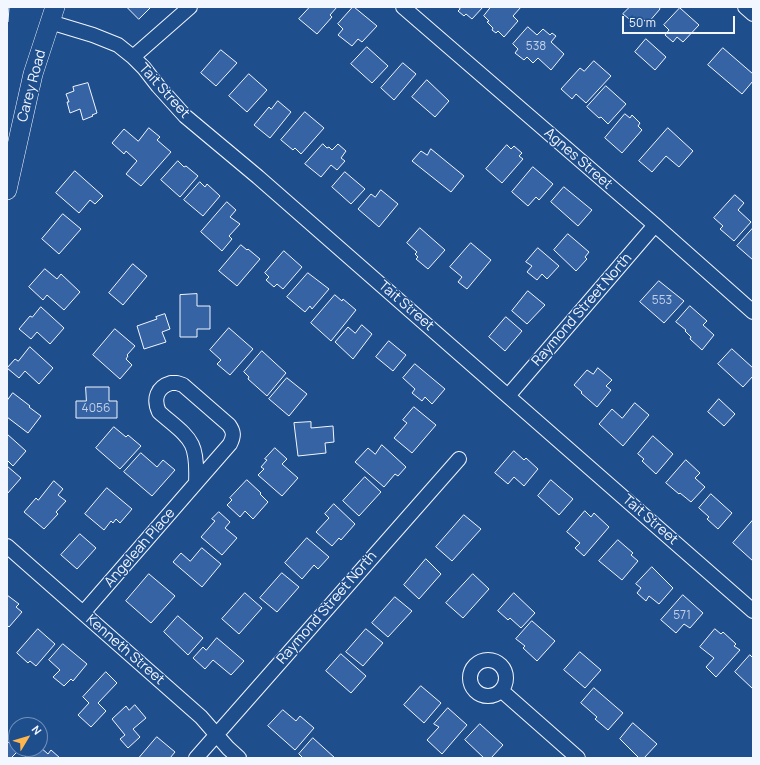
<!DOCTYPE html>
<style>
body{margin:0}
#map{position:relative;width:760px;height:765px;overflow:hidden;background:#1f4e8c;font-family:Manrope,sans-serif}
canvas{display:block}
.frame{position:absolute;inset:0;border:8px solid #f2f6ff;pointer-events:none}
.north{position:absolute;left:8px;top:717px;width:40px;height:40px;box-sizing:border-box;background:#1f4e8c;border:1px solid #7391ba;border-radius:50%;rotate:52deg;font-size:11px;font-weight:700;line-height:16px;text-align:center;color:#f2f6ff}
.north::after{content:'';display:block;margin:auto;width:14px;height:18px;background:#ffb74d;clip-path:polygon(50% 0,100% 100%,50% 72%,0 100%)}
.scale{position:absolute;left:622px;top:16px;width:113px;height:18px;box-sizing:border-box;border:2px solid #f2f6ff;border-top:0;padding-left:5px;font-size:12px;line-height:14px;white-space:nowrap;color:#f2f6ff;-webkit-text-stroke:3px #1f4e8c;paint-order:stroke}
</style>
<div id="map">
<canvas width="760" height="765"></canvas>
<div class="frame"></div>
<div class="north">N</div>
<div class="scale">50 m</div>
</div>
<script>
const ctx = document.querySelector('canvas').getContext('2d');
ctx.lineJoin = 'round';
function fill(path, color) {
  ctx.fillStyle = color;
  ctx.fill(path, 'evenodd');
}
function strokePath(path, color, width, dash) {
  ctx.strokeStyle = color;
  ctx.lineWidth = width;
  ctx.lineCap = dash ? 'butt' : 'round';
  ctx.setLineDash(dash || []);
  ctx.stroke(path);
}
function label(font, color, halo, rows, align = 'center') {
  ctx.font = font + ' Manrope,sans-serif';
  ctx.lineWidth = 3;
  ctx.setLineDash([]);
  ctx.textBaseline = 'middle';
  ctx.strokeStyle = halo;
  ctx.fillStyle = color;
  for (const [text, x, y, turn = 0] of rows) {
    ctx.save();
    ctx.translate(x, y);
    ctx.rotate((+turn || 0) * Math.PI / 180);
    ctx.textAlign = isNaN(turn) ? turn : align;
    if (halo) ctx.strokeText(text, 0, 0);
    ctx.fillText(text, 0, 0);
    ctx.restore();
  }
}
const building = new Path2D(`
 M7,7H9L8,22H7Z
 M127,7H151L139,19Z
 M310,7H337L330,15L332,17L317,34L299,19Z
 M353,7H354L377,26L362,42L358,39L352,46L338,35L343,29L338,24Z
 M458,7H483L472,19L466,14L464,16L458,11L460,9Z
 M491,7H521L513,16L518,21L504,37L498,31L496,33L492,30L493,28L487,22L489,21L484,16Z
 M630,7H659L660,9L648,23L645,20L639,27L623,14Z
 M680,8L699,25L683,42L677,37L673,42L665,35L669,30L664,25Z
 M528,27L537,35L543,29L550,35L552,33L556,36L551,42L564,54L551,70L538,58L533,63L527,57L524,60L515,53L518,49L513,44Z
 M646,39L666,57L655,70L635,52Z
 M367,47L388,66L372,83L351,64Z
 M723,48L753,74V81L742,94L708,65Z
 M221,50L237,63L216,86L201,73Z
 M594,61L611,76L586,103L576,94L572,99L561,89L580,68L584,71Z
 M403,63L416,74L394,100L381,88Z
 M249,74L267,90L247,112L229,96Z
 M427,80L449,101L435,117L412,97Z
 M88,83L97,113L92,115L93,116L83,120L80,109L70,113L67,102H69L66,94L74,91L73,87Z
 M606,86L626,104L608,124L601,117L599,118L587,107Z
 M278,101L291,112L270,138L254,125L269,107L271,109Z
 M305,112L324,128L301,154L295,148L293,150L281,140Z
 M625,114L630,118L632,115L640,123L638,126L642,130L622,153L605,138Z
 M149,128L160,137L157,140L171,152L141,186L126,174L137,161L126,151L124,154L112,143L124,129L138,141Z
 M668,128L693,151L679,167L666,156L652,172L639,161Z
 M323,144L327,148L329,147L332,150L338,144L346,151L341,158L345,161L337,170L331,165L321,177L305,164Z
 M507,145L511,149L514,146L522,153L519,156L523,159L502,183L486,169Z
 M431,149L464,176L451,192L412,161L421,151L427,155Z
 M178,161L184,167L186,166L198,176L180,197L161,180Z
 M533,167L553,184L539,200L536,197L528,206L512,192Z
 M75,171L103,196L95,204L90,200L79,213L56,193Z
 M345,172L365,189L351,204L332,187Z
 M200,182L205,187L207,184L220,196L203,216L184,200Z
 M564,187L592,210L578,226L551,202Z
 M381,190L398,204L379,227L358,209L371,194L375,197Z
 M735,195L744,203L738,210L751,222L734,241L720,229L723,226L714,218Z
 M227,202L236,210L230,217L240,224L229,236L232,239L222,251L201,232Z
 M63,214L81,229L59,254L42,239Z
 M420,228L445,250L428,269L416,259L418,257L415,254L417,252L407,243Z
 M753,228V260L737,246Z
 M568,234L589,252L585,257L587,259L576,271L554,250Z
 M471,243L491,260L467,289L458,282L462,277L450,267Z
 M241,245L247,250L248,249L260,259L237,286L219,271Z
 M538,248L559,266L547,279L542,274L537,280L527,272L532,266L526,262Z
 M284,251L302,267L283,289L277,284L274,287L266,280L269,277L265,273Z
 M133,264L147,276L123,305L109,293Z
 M45,269L57,279L61,274L80,292L64,310L47,295L43,300L29,287Z
 M308,273L329,289L312,309L310,306L305,312L287,297Z
 M659,281L684,301L664,323L640,302Z
 M528,291L545,305L527,324L512,311Z
 M197,294V306H210V329H197V337H180V295Z
 M335,295L342,301L343,299L356,310L331,341L311,323Z
 M690,306L707,321L703,325L714,335L702,350L690,339L691,337L685,331L686,330L676,322Z
 M41,307L64,328L50,344L37,332L31,339L19,329L30,316L32,317Z
 M165,314L170,329L162,332L166,342L144,349L137,326L157,319L156,317Z
 M506,317L522,331L505,351L489,337Z
 M362,325L372,334L353,359L335,342L348,327L355,333Z
 M229,328L253,349L230,375L217,364L221,360L210,350Z
 M115,329L135,346L127,355L128,356L126,359L132,365L120,379L93,355Z
 M389,341L406,355L393,371L376,357Z
 M30,347L53,368L39,384L25,371L19,378L7,368L15,359L18,361Z
 M732,349L753,368V376L743,387L718,364Z
 M262,351L286,373L267,396L248,379L249,377L244,372Z
 M415,364L445,389L432,404L425,397L422,401L412,393L415,389L403,378Z
 M598,368L612,380L606,386L611,390L597,407L581,393L582,392L574,385L587,370L593,374Z
 M287,378L307,394L289,416L269,399Z
 M86,387H109V401H117V418H76V401H86Z
 M13,393L30,406L29,407L41,416L28,433L7,417V401Z
 M719,399L735,414L724,426L708,412Z
 M635,403L649,415L623,446L599,424L612,409L622,418Z
 M414,407L436,425L412,453L394,438L407,423L403,420Z
 M311,422V428L333,426L334,442L325,443L326,453L298,456L294,423Z
 M114,427L126,437L128,435L141,446L120,469L96,448Z
 M7,434L26,451L13,466L7,460Z
 M653,436L673,454L656,474L642,461L644,459L638,454Z
 M382,445L406,467L398,476L395,474L384,487L355,462L368,448L375,454Z
 M275,448L287,459L282,464L298,478L282,496L258,475L264,469L261,467L267,460L265,459Z
 M514,451L524,460L526,458L538,469L524,486L514,477L508,484L495,473Z
 M141,453L157,467L163,460L175,470L152,496L124,472Z
 M686,460L700,473L695,478L705,487L691,502L680,493L679,494L666,483Z
 M7,466L21,478L7,494Z
 M365,477L381,492L359,516L343,501Z
 M247,480L261,493L260,494L268,502L253,519L245,511L240,517L227,505L232,500L230,498Z
 M551,480L573,499L559,515L538,496Z
 M54,481L63,489L58,495L66,501L56,512L58,514L44,529L24,512L36,498L38,500Z
 M107,488L132,509L120,523L116,519L113,523L111,521L104,530L85,514Z
 M711,494L732,513L718,529L707,519L709,517L699,508Z
 M334,504L355,524L341,540L339,538L332,546L316,532L329,518L325,514Z
 M585,511L591,517L594,513L609,527L584,556L575,548L580,543L567,532Z
 M219,512L230,522L225,528L237,538L222,555L201,537L215,521L212,519Z
 M464,515L481,529L452,561L436,547Z
 M753,520V561L733,543Z
 M80,534L96,548L77,569L61,555Z
 M307,538L329,557L318,569L314,565L302,579L285,563Z
 M618,540L633,553L631,555L638,561L622,580L599,561Z
 M202,548L221,564L202,587L173,562L181,553L190,561Z
 M426,559L441,574L419,599L404,585Z
 M652,567L673,588L659,604L649,596L646,601L637,593L641,588L636,584Z
 M282,573L299,587L277,612L260,598Z
 M149,574L175,596L151,623L126,601Z
 M473,574L489,589L463,618L446,603Z
 M245,593L262,608L239,634L222,619Z
 M514,593L535,613L521,628L510,618L508,620L498,611Z
 M7,595L19,604L16,607L22,612L9,627L7,625Z
 M683,595L703,613L690,628L684,624L676,633L661,620Z
 M395,597L412,611L388,637L372,623Z
 M178,616L203,638L188,655L164,632Z
 M532,621L555,641L537,661L523,648L525,646L516,639Z
 M38,629L55,644L36,666L30,661L28,663L17,653Z
 M366,629L383,643L363,666L346,652Z
 M715,629L721,634L723,632L736,644L734,646L740,650L716,677L706,667L714,658L700,647Z
 M217,638L244,661L231,675L213,660L205,669L193,658L203,647L206,650Z
 M63,644L87,664L73,681L71,679L64,686L53,677L60,670L49,660Z
 M580,652L601,670L585,688L564,670Z
 M341,654L366,676L351,693L326,671Z
 M750,655L753,658V689L735,672Z
 M106,672L117,683L98,703L106,711L91,727L78,715L89,703L83,697Z
 M421,686L441,703L424,723L404,705Z
 M594,688L623,713L608,730L595,719L597,717L581,703Z
 M135,705L146,718L133,729L140,737L128,748L120,739L125,735L112,719L126,706L129,710Z
 M448,708L467,725L442,754L427,740L439,727L434,724Z
 M283,710L296,721L300,716L314,728L295,750L268,726Z
 M633,723L657,744L644,758H639L620,739Z
 M480,724L503,745L491,758H484L465,740Z
 M157,737L175,752L170,758H139Z
 M313,738L335,758H303L299,754Z
 M7,741L18,751L11,758H7Z
 M40,747L48,754L51,750L60,758H24L32,749H40Z`);
const street = new Path2D(`
 M403,7L655,225L753,312
 M745,7L753,14
 M50,22L93,35L118,45L133,57L144,68L158,86L185,116L258,177L753,611
 M133,57L190,7
 M171,383H177L183,385L229,425C234,432 234,436 230,444L196,483C198,439 190,439 159,412C153,399 157,387 171,383Z
 M508,396L655,225
 M7,546L201,717L228,748L239,758
 M83,613L196,483
 M470 678a18 18 0 1 1 36 0a18 18 0 1 1-36 0Z
 M502,691L578,758
 M196,758L459,459`);
const secondary = new Path2D(`
 M7,190L33,74L55,7`);
const numberNames = [
 ["538",536,47],
 ["553",662,301],
 ["4056",96,409],
 ["571",682,616]
];
const streetNames = [
 ["Carey Road",32,86,-75],
 ["Tait Street",164,91,48],
 ["Agnes Street",578,159,41],
 ["Tait Street",406,306,41],
 ["Raymond Street North",582,310,-49],
 ["Tait Street",650,520,41],
 ["Angeleah Place",140,548,-49],
 ["Raymond Street North",327,608,-49],
 ["Kenneth Street",125,650,41]
];
fill(building, '#3563a3');
strokePath(building, '#f2f6ff', 1);
strokePath(street, '#f2f6ff', 16);
strokePath(secondary, '#f2f6ff', 20);
strokePath(street, '#1f4e8c', 14);
strokePath(secondary, '#1f4e8c', 19);
label('12px', '#c3d1e8', null, numberNames);
label('14px', '#f2f6ff', '#1f4e8c', streetNames);
</script>
